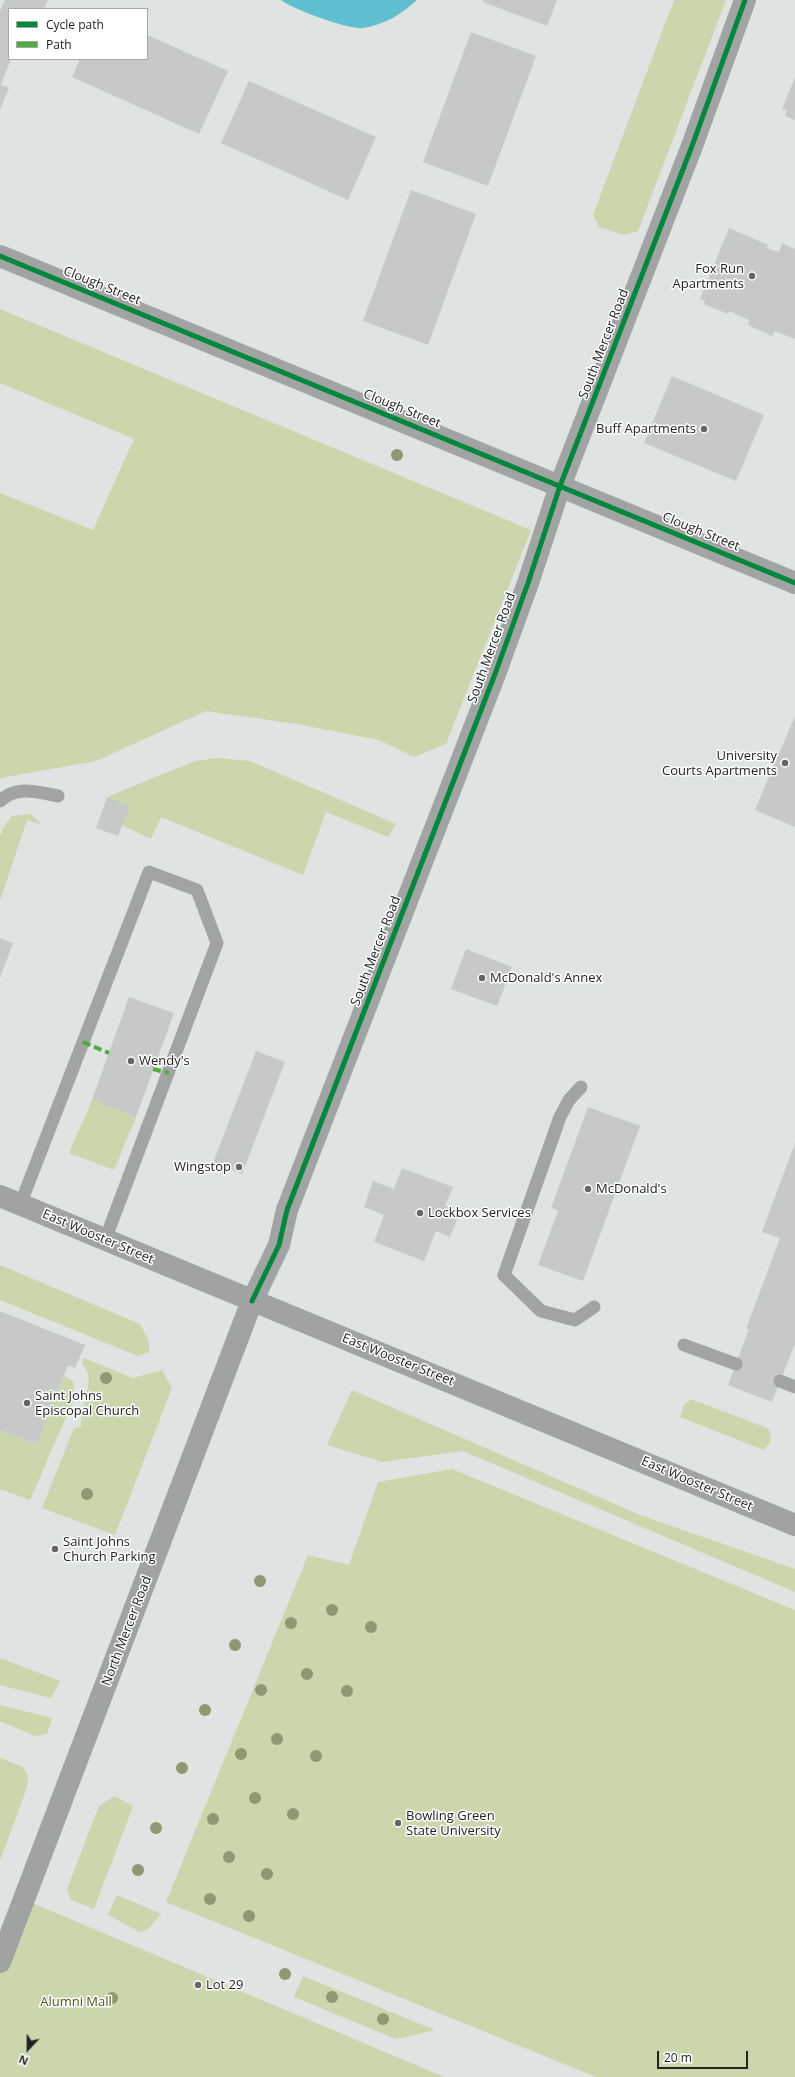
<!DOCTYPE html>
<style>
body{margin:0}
#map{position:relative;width:795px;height:2077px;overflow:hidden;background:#dfe3e1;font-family:"Open Sans",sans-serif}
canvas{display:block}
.legend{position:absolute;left:8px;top:8px;width:140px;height:52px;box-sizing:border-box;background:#fff;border:1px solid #a6a7a7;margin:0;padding:5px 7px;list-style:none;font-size:12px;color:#212322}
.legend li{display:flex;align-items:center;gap:8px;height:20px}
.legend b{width:20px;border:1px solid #a6a7a7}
.north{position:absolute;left:8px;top:2029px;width:40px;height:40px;-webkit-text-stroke:3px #fff;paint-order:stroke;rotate:202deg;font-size:11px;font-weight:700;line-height:16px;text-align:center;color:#212322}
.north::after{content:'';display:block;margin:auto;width:14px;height:18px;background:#212322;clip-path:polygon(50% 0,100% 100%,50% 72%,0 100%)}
.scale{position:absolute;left:657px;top:2051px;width:91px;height:18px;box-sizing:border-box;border:2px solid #212322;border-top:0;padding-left:5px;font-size:12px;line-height:14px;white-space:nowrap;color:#212322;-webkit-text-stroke:3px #fff;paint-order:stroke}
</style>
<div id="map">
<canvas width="795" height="2077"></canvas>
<ul class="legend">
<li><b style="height:5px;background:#00873e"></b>Cycle path</li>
<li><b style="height:5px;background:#52aa43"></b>Path</li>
</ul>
<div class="north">N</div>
<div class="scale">20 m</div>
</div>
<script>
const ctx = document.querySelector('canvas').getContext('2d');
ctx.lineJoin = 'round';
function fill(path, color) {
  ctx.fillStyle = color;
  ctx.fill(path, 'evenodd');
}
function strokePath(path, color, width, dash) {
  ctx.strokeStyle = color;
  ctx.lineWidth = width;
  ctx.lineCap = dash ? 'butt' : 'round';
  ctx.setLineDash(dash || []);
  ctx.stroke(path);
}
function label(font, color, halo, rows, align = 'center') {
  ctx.font = font + ' "Open Sans",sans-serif';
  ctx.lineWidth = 3;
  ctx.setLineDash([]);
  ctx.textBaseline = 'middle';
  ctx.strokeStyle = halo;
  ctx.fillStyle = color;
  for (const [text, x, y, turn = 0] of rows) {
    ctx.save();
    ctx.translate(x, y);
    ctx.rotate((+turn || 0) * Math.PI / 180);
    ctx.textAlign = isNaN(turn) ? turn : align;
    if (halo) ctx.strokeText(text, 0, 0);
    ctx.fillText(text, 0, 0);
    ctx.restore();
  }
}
const green = new Path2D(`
 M674,0H726L638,231L624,235L599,227L593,215Z
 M0,309L531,530L446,744L414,757L379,740L297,724L206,711L96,761L0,778V493L93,530L134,439L0,383Z
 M218,758L250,761L396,824L388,837L326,812L303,875L161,817L151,839L122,825L129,806L107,797L195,761Z
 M31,814L42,825L27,820L0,901V836L3,828L12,816Z
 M92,1100L136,1117L114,1170L69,1153Z
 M0,1265L140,1324L149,1341V1352L138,1356L0,1300Z
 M84,1358L133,1378L162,1370L172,1388L115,1535L42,1508L74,1428L81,1427C80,1411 91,1388 88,1374C87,1370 84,1366 82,1363Z
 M64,1376L73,1381L74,1399L30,1500L0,1489V1430L37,1444Z
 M352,1390L640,1515L795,1569V1592L463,1451L382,1462L327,1445Z
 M691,1399L767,1428L771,1433L770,1442L764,1450L680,1417L684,1405Z
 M452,1469L795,1610V2077H596L166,1902L308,1555L349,1565L378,1482Z
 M0,1658L60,1681L51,1698L0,1685Z
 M0,1705L52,1718L47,1734L35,1736L0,1721Z
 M0,1758L23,1767L28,1776L27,1787L0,1861Z
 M114,1796L133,1806L94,1909L71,1900L67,1889L99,1806Z
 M117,1895L161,1914L148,1929L140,1932L108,1915Z
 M23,1899L444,2077H0V1962Z
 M303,1976L435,2030L396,2039L294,1997Z`);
const water = new Path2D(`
 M281,0H417C402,14 384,25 363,28C349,30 292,9 281,0Z`);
const building = new Path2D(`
 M5,0H48L44,9H9V59H11L1,85L9,88L0,110V11Z
 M483,0H557L547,26L483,2Z
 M471,32L536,56L488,186L423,162Z
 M147,35L228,71L199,134L72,77L80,59H147Z
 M795,77V120L785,116L787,111L782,109Z
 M249,81L376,137L348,200L221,143Z
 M411,190L476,214L428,345L363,321Z
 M729,228L768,245L767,248L779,252L782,243L795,249V339L775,331L772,336L748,325L749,320L729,311L728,314L704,304L705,301L700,299Z
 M672,376L764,415L736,481L644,443Z
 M795,716V827L755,810Z
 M107,797L130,806L118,836L96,828Z
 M0,938L13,943L0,978Z
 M466,949L512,967L497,1006L451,989Z
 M129,997L174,1013L136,1117L92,1100Z
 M256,1051L285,1062L242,1174L213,1163Z
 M588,1107L640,1126L583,1281L538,1265L558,1211L551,1208Z
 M795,1143V1346H794L772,1402L728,1385L749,1329H746L780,1238L762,1232Z
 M402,1168L453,1187L445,1206L460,1212L450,1237L436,1231L424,1261L374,1242L384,1215L364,1207L373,1181L394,1189Z
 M0,1311L85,1345L75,1368L68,1365L37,1444L0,1430Z`);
const service = new Path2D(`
 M0,801C17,785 37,792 58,796
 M581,1087L569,1100L560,1117L504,1275L541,1311L575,1320L594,1307
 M20,1205L149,872L197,890L217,943L105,1240
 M684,1345L736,1364
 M780,1381L795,1387`);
const minor = new Path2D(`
 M560,486L692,146L745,0`);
const tertiary = new Path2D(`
 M0,256L795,583
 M252,1301L279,1245L287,1210L495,674L528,583L560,486`);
const secondary = new Path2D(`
 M0,1196L795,1525
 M0,1962L252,1301`);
const quiet = new Path2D(`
 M83,1042L109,1053
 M153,1069L169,1073`);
const cycleway = new Path2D(`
 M0,256L795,583
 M252,1301L279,1245L287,1210L495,674L528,583L560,486L692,146L745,0`);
const trees = [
 [397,455],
 [106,1378],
 [87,1494],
 [260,1581],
 [332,1610],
 [291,1623],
 [371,1627],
 [235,1645],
 [307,1674],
 [261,1690],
 [347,1691],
 [205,1710],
 [277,1739],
 [241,1754],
 [316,1756],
 [182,1768],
 [255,1798],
 [293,1814],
 [213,1819],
 [156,1828],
 [229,1857],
 [138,1870],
 [267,1874],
 [210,1899],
 [249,1916],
 [285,1974],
 [332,1997],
 [112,1998],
 [383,2019]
];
const markers = [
 [752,276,4,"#646665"],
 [704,429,4,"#646665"],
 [785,763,4,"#646665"],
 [482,978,4,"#646665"],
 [131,1061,4,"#646665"],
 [239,1167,4,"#646665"],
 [588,1189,4,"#646665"],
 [420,1213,4,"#646665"],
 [27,1403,4,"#646665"],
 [55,1549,4,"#646665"],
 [398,1823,4,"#646665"],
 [198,1985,4,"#646665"]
];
const poiNames = [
 ["Fox Run",744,269,"right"],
 ["Apartments",744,284,"right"],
 ["Buff Apartments",696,429,"right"],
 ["University",777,756,"right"],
 ["Courts Apartments",777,771,"right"],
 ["McDonald's Annex",490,978],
 ["Wendy's",139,1061],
 ["Wingstop",231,1167,"right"],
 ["McDonald's",596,1189],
 ["Lockbox Services",428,1213],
 ["Saint Johns",35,1396],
 ["Episcopal Church",35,1411],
 ["Saint Johns",63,1542],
 ["Church Parking",63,1557],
 ["Bowling Green",406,1816],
 ["State University",406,1831],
 ["Lot 29",206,1985]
];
const streetNames = [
 ["Clough Street",102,286,22],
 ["South Mercer Road",604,344,-69],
 ["Clough Street",402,409,22],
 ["Clough Street",701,532,22],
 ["South Mercer Road",492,648,-70],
 ["South Mercer Road",376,951,-69],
 ["East Wooster Street",98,1237,23],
 ["East Wooster Street",398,1360,22],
 ["East Wooster Street",697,1484,23],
 ["North Mercer Road",127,1631,-69]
];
const parkNames = [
 ["Alumni Mall",76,2002]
];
fill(green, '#ccd6ad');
fill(water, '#5fbfd0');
fill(building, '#c6c9c7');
strokePath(service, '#a2a3a3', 13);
strokePath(minor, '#a2a3a3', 22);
strokePath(tertiary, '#a2a3a3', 22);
strokePath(secondary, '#a0a3a1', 22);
strokePath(quiet, '#52aa43', 4, [8, 4]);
strokePath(cycleway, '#00873e', 5);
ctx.fillStyle = '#8f9773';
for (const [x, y] of trees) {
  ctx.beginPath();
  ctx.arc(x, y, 6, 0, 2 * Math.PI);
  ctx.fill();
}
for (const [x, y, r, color] of markers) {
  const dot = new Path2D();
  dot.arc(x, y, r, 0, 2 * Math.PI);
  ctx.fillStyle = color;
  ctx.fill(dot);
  strokePath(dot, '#fff', 1.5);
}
label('13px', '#212322', '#fff', poiNames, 'left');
label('13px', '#212322', '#fff', streetNames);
label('13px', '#4d5819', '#fff', parkNames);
</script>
